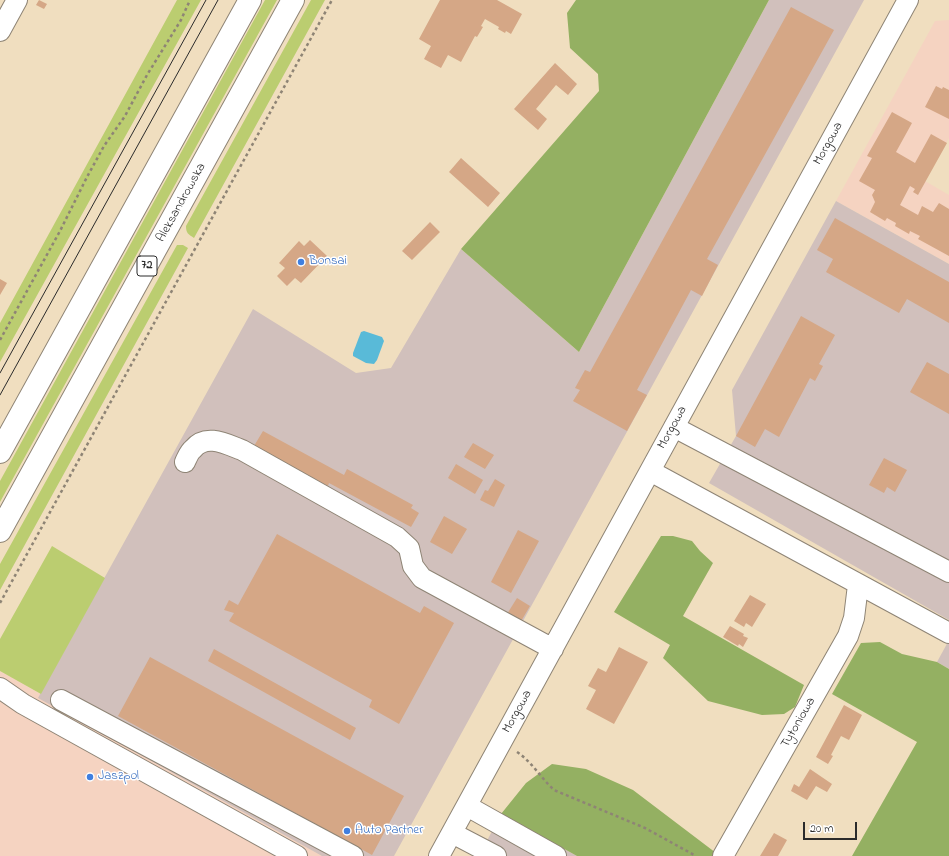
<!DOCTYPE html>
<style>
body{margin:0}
#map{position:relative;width:949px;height:856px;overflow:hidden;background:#f0debf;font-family:"Indie Flower",sans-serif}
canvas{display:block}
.scale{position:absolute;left:803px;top:822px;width:54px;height:18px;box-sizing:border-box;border:2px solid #2b2b2b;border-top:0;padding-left:5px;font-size:12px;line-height:14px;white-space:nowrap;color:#2b2b2b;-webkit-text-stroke:3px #fff;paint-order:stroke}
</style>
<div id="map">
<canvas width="949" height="856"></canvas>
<div class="scale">20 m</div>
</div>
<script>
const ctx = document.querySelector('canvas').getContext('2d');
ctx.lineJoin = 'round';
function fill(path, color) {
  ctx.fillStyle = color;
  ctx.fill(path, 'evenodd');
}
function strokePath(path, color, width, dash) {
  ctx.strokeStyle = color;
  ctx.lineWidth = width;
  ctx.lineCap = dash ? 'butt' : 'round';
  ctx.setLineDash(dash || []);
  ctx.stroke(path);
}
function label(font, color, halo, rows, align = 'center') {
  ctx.font = font + ' "Indie Flower",sans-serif';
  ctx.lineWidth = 3;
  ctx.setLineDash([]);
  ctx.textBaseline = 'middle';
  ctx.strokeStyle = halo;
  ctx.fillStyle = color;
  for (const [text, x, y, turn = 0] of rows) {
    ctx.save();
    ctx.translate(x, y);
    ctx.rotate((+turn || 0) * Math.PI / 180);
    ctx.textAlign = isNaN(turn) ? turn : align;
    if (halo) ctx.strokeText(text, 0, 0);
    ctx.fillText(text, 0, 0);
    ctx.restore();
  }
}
const built = new Path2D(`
 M949,20V138L925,181L949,195V264L836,201L935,21Z
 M0,671L41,694L39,698L322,856H0Z`);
const industrial = new Path2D(`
 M769,0H864L394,856H322L38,698L253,309L356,373L391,368L461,249L579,352Z
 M836,201L949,264V620L709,483L736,436L732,390Z
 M949,640V669L937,662Z
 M501,814L577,856H479Z`);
const green = new Path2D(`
 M177,0H201L0,362V323Z
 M265,0H277L0,502V481Z
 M311,0H325L194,238C188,234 186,233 186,226Z
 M177,245H183L188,248L0,590V564Z
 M52,546L105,578L41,694L0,671V639Z`);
const forest = new Path2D(`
 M576,0H769L579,352L461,249L599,91L598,74L570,48L567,13Z
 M661,536H673L692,541L700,551L713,563L683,616L804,685L795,707L784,714L762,715L708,701L663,658L670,645L614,612Z
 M880,642L902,654L937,662L949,669V856H852L917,742L832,694L861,643Z
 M552,764L586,769L633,790L720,856H577L501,814L526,783Z`);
const water = new Path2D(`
 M364,331L382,337L384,341L377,360L374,364L366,363L353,356V353L361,332Z`);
const building = new Path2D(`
 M39,0L47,4L44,9L36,5Z
 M440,0H497L522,14L511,34L506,31L505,33L498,29L499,27L485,19L481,26L483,27L477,37L475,36L461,62L448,55L441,68L424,59L431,46L419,39Z
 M791,7L834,30L707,259L718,265L702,296L691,290L637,390L647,395L627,431L573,401L580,390L575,388L585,370L590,372Z
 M555,63L577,84L568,95L556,85L536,109L547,119L538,130L514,109Z
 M936,86L942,89L943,87L949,90V119L925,107Z
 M892,112L912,123L896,152L915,163L931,134L947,143L918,195L913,192L915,189L910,186L900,205L918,215L922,206L933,212L939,203L949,209V256L918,239L920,236L910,231L909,234L895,226L896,223L887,218L885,221L870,212L875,202L872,195L875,190L859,181L872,158L867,156Z
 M461,158L500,193L488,207L449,172Z
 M835,218L949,282V323L907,299L899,313L826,272L833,259L817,250Z
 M430,222L440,232L412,260L402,251Z
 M310,240L327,256L301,283L295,278L287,286L277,276L285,268L279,263L299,241L304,246Z
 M0,279L7,283L0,295Z
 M801,316L835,335L819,364L823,366L815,381L810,378L779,437L765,429L755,447L736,436Z
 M927,362L949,374V414L910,392Z
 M263,431L344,475L347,469L413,505L411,508L419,513L411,527L329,483L328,486L254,446Z
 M473,443L494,455L485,469L464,457Z
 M884,458L907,470L895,492L887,487L884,493L869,485Z
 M456,464L483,480L475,494L448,478Z
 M495,479L505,485L494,507L480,500L485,490L488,491Z
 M444,516L467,529L452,554L430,542Z
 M518,530L539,541L511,593L491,582Z
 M277,534L420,613L424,606L454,623L399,724L369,707L372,700L229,621L234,613L224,610L229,600L238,605Z
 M750,595L766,604L752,627L746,623L744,627L734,621Z
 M517,598L530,606L520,623L507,614Z
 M730,626L744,634L743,636L748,638L743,647L739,644L738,646L723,637Z
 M619,647L648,662L614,724L586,709L596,690L588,686L598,668L606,672Z
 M214,649L356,728L350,740L208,661Z
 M150,657L404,796L372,855L118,716Z
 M844,705L862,715L849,740L841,736L831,755L833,756L828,764L816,757Z
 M810,769L832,784L827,792L816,786L807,800L791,791L794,784L799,787Z
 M774,833L787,840L778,856H760Z`);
const path = new Path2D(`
 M0,340L60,231L87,177L104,146L125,116L147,75L181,20L190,0
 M0,603L332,0
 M517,752C532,762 541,778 554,790L645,828L696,856`);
const minor = new Path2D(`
 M0,31L17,0
 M674,427L949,572
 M185,462C187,458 189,452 193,449C206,433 226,444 242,450L397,537L409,548L413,566L422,578L553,649
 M650,471L949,633
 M0,688L23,704L297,856
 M61,700L353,856
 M467,806L556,856
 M452,833L496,856
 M439,856L908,0
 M723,856L848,636L854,618L858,585`);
const major = new Path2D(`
 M0,452L250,0
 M0,531L293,0`);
const tram = new Path2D(`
 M0,373L206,0
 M0,395L218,0`);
const markers = [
 [301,262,4,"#3f7fe0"],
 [90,777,4,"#3f7fe0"],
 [347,831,4,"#3f7fe0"]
];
const shields = [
 [147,266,20]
];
const shieldNames = [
 ["72",147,266]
];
const streetNames = [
 ["Morgowa",829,144,-61],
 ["Aleksandrowska",182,203,-61],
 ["Morgowa",673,428,-61],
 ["Morgowa",518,712,-61],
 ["Tytoniowa",799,723,-60]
];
const shopNames = [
 ["Bonsai",309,262],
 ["Jaszpol",98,777],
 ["Auto Partner",355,831]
];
fill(built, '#f5d3c1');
fill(industrial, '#d1c0bc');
fill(green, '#bbcd70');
fill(forest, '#94b062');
fill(water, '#59bad8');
fill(building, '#d5a786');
strokePath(minor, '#8e8475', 22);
strokePath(major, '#8e8475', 24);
strokePath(path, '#8e8475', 2.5, [3, 3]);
strokePath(minor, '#fff', 20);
strokePath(major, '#fff', 22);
strokePath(tram, '#2b2b2b', 1);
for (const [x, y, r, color] of markers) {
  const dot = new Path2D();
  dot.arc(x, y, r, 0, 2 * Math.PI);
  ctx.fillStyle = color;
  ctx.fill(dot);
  strokePath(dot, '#fff', 1.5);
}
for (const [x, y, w] of shields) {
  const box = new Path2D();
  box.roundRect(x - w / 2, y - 10, w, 20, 3);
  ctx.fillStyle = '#fff';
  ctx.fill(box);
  strokePath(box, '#2b2b2b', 1);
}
label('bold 12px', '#2b2b2b', null, shieldNames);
label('13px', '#2b2b2b', '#fff', streetNames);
label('13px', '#366cbe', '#fff', shopNames, 'left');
</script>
